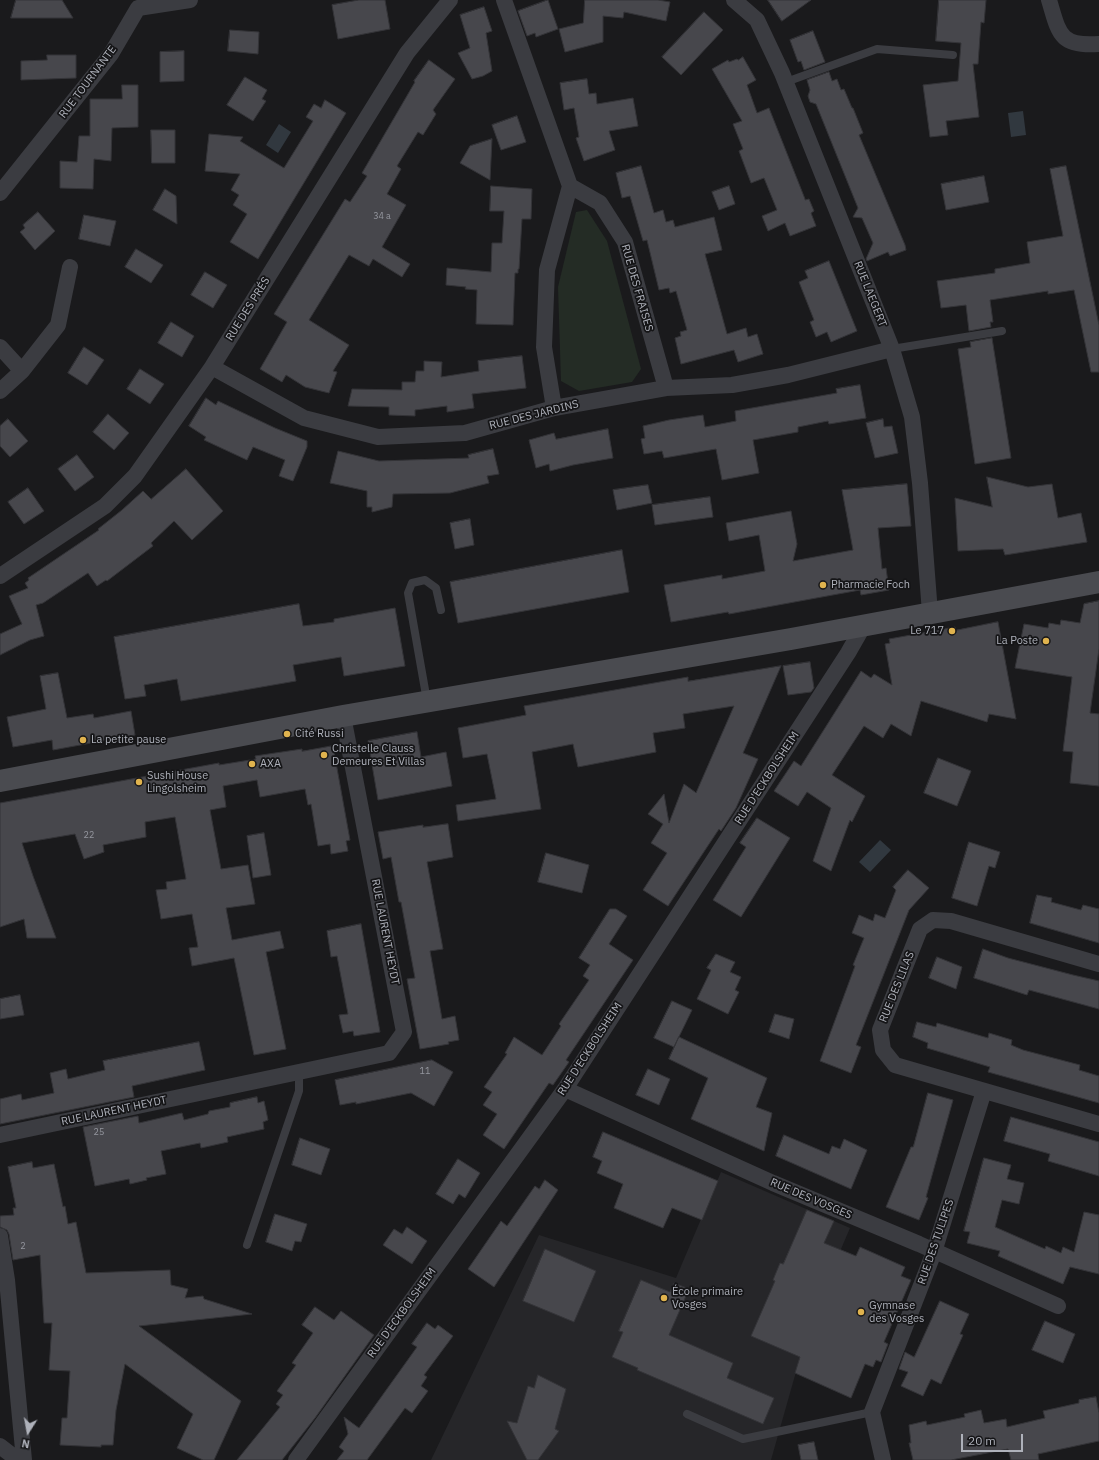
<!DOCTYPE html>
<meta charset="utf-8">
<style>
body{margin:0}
#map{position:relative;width:1099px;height:1460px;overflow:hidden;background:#1a1a1c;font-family:"IBM Plex Sans",sans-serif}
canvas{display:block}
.north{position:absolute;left:8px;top:1412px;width:40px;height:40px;-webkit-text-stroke:3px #151517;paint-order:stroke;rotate:191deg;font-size:11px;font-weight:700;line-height:16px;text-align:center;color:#aeb1ba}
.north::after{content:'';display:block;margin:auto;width:14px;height:18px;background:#aeb1ba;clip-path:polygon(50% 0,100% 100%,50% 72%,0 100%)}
.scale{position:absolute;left:961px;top:1434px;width:62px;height:18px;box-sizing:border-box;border:2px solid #aeb1ba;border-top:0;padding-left:5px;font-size:12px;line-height:14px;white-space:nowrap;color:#aeb1ba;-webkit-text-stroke:3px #151517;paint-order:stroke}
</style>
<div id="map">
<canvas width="1099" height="1460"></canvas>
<div class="north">N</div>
<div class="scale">20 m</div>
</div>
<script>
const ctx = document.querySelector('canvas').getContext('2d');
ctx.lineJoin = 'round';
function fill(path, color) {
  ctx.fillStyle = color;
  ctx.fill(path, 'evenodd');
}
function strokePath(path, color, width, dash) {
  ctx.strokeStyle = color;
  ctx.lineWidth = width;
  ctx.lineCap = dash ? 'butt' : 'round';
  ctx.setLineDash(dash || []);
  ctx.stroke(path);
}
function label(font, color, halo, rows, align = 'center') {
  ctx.font = font + ' "IBM Plex Sans",sans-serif';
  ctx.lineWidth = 3.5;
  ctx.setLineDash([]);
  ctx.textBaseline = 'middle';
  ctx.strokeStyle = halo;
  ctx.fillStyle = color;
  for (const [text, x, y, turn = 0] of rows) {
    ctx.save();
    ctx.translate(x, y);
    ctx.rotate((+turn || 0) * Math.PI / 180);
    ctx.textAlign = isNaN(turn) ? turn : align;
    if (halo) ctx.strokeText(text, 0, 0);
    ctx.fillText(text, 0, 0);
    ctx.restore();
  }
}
const built = new Path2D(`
 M721,1172L850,1228L811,1319L771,1460H431L539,1235L676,1278Z`);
const green = new Path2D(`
 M587,210L607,241L641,369L632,382L579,391L561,381L558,287L576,212Z`);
const water = new Path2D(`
 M1023,111L1026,135L1011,137L1008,113Z
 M279,124L291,132L278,153L266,145Z
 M880,840L891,850L870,872L859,862Z`);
const building = new Path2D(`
 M16,0H62L73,18H11Z
 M359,0H385L390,29L338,39L332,5Z
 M548,0L558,29L536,37L535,33L527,36L518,11Z
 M585,0H658L670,2L666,21L624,12L623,18L603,16V42L565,52L559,29L583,23Z
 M768,0H811L782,21Z
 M939,0H986L984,23L981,22L978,64H973L979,117L946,121L948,135L930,137L923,85L958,81L961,43L936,41Z
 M484,7L492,31L486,33L492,71L483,76L472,79L458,53L470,48L460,15Z
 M704,12L723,30L681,75L662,57Z
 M230,30L259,32L258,54L228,51Z
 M813,31L825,62L804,70L801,61L798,62L790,40Z
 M184,51V81L160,82V52Z
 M47,55H76V78L21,80V61L47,60Z
 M743,57L756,80L747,85L757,113L769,108L805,199V200L809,199L814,211L811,213L816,226L790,236L785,223L768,231L762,216L777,210L764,178L751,183L739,151L743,149L733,124L742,121L712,69L728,60L729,62L737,59L738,60Z
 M429,60L455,79L433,110L436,114L423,135L418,132L397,166L401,169L387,194L406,205L382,247L410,264L402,277L373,259L369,266L349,255L309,320L349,345L333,371L337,372L329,393L305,387L286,375L282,382L260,369L287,322L274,314L345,199L350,202L367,176L362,173L415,82L414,81Z
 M829,72L832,81L837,79L841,90L844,89L852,108H853L863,133L859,135L905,245L906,250L890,256L888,252L867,261L866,259L873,243L862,218L853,217L858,208L816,104L810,102L808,96L810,90L807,80Z
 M245,77L267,90L262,99L266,101L253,121L227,105Z
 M587,79L589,94L596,93L597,104L633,98L638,126L609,131L615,150L584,161L576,138L579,137L574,108L564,110L560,83Z
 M122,85H138V127L112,128L111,161L94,159L93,189L60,188V161L77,162L79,136H90V99H122Z
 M325,100L346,113L258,259L230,242L247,214L233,205L239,195L231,190L240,174L205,171L209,134L243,137L240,141L284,168L313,121L306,117L314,104L321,108Z
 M517,116L526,142L501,150L492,125Z
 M151,130H175V163H152Z
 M492,139L490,180L460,163L470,146Z
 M641,166L654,213L663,210L666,222L673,220L675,227L714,217L722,250L705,254L727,334L746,328L748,337L757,334L763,354L738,362L734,350L681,364L675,338L681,336L680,332L687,330L676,291L670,293L669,288L659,290L647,240L643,241L630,196L622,198L616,173Z
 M1066,166L1099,325V372H1091L1074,290L1048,294V291L990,300L993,322H990L991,327L969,331L966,305L941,308L937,281L995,273V269L1030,263L1027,242L1063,236L1050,169Z
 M984,176L989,202L946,210L941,184Z
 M491,186L532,189L531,219H522L519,269H518V273H515L513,325L476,324L477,290L465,289L466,287L446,285L447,268L491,272L492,243H502L504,211H490Z
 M729,186L735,204L719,210L712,192Z
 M165,189L176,196L177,224L153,210Z
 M38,212L55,231L35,250L20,232L25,228L23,225Z
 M84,215L116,221L110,246L79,239Z
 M136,249L163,265L151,283L125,267Z
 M829,261L857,331L831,342L827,332L816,337L810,322L814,320L799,282L808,278L805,271Z
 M205,272L227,285L213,308L191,295Z
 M171,322L194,336L182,357L158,343Z
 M992,338L1011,458L975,464L958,349L971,347L970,342Z
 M84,347L104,360L87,385L68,373Z
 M522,356L526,388L472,394L474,408L447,412V406L415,410V416L389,415V407L348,406L352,389L402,390V382H415L416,371H424V361L442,362L441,377L479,371L478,361Z
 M140,369L164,384L150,404L127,389Z
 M860,385L866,418L829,424L828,421L798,427V432L753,440L759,473L722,480L716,449L664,458L662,451L644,454L641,439L645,438L643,426L669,420L703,415L705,427L736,421L735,411L837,393L836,389Z
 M206,398L216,405L218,401L275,428L307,441V447L293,481L279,476L285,460L253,447L247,460L204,440L206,437L189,426Z
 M108,414L129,433L114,450L93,432Z
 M8,419L28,441L10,457L0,446V426Z
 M883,419L884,427L892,426L898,453L875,458L866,423Z
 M608,429L613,458L573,465L550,471L549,464L536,468L529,440L554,433L556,439Z
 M493,449L499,474L487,476L489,483L450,493L393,494L392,507L372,512V507H367V491L330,483L338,451L379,461L469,458L468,455Z
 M77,455L94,477L75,491L58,469Z
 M186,469L223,511L192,540L174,521L151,543L153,546L107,581L106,580L97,586L88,573L43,603L36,605L44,636L30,640L0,655V634L22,624L9,596L28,588L25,583L29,580L28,578L99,530L98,529L122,510L143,491L151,499Z
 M987,477L1028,487L1052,484L1058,518L1081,513L1087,542L1005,555L1003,549L958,551L955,498L992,507Z
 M907,484L911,526L878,528L882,569L886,568L889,590L861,595L860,590L729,614L728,612L671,622L664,585L722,575V579L765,571L759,535L729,541L726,523L791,511L797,544L793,561L853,550L842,490Z
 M648,485L652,503L617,510L613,490Z
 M28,488L44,511L24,524L8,502Z
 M710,497L713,517L655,525L652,505Z
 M470,519L474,545L455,549L450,523Z
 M622,550L629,592L458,623L450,582Z
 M1099,601V649L1090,713L1099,714V786L1070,783L1073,752L1063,751L1072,677L1015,668L1024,624L1048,628L1049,623L1060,625L1061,620L1080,623L1084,604Z
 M299,604L303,626L334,622V619L395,608L405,666L344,676L341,657L293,665L296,681L181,701L177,679L144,685L146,696L125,699L114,637Z
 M998,622L1016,719L989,714L987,722L921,701L911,736L891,724L883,738L864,726L832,775L865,796L852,822L850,820L831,871L813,861L831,808L807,792L798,806L774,791L794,761L801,766L861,671L871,678L874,674L892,685L885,644L890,643L889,639L955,627L956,630Z
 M810,662L814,688L811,692L788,695L783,666Z
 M781,666L743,753L758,759L736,808L721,831L719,829L668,906L643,890L667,853L651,843L663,824L648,814L664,794L669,823L684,784L695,792L696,793L734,706L683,714L685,728L653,733L656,752L578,767L573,744L532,752L541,809L458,821L456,805L496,799L487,754L463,758L458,728L526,715L524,706L688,677V681Z
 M58,673L67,718L93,714L94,718L131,711L135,735L53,750L52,740L13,747L7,717L46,709L40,676Z
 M417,732L421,757L446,752L452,786L378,800L368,741Z
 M333,746L350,840L346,841L348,851L331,854L330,844L318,846L311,804L308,805L305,789L260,797L257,780L223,786L226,807L210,810L221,869L248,865L255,904L226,908L232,940L280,931L284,948L266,952L286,1049L254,1055L234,958L192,966L189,948L198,947L192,914L161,919L156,890L167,889L166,882L186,879L175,817L145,822L146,837L103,845L104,852L84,859L75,834L22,843L33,876L56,938H27L24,919L0,927V803L219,763V765L256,759L255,756L302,749V751Z
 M938,758L971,771L957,806L924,793Z
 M757,818L790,838L741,917L713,900L746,847L740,843Z
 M448,824L453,857L427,862L443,949L430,951L442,1019L455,1016L459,1040L448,1042L449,1044L420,1049L407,979L415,978L401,902H399L391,857L383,859L378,832L423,825V827Z
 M264,833L271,875L253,878L247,836Z
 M969,842L1000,852L995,868L989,866L977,906L952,898Z
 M546,853L589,865L582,893L538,882Z
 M908,870L929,888L909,910L856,1045L861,1047L851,1073L820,1061L855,966L853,965L864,938L852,933L859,915L873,921L875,914L885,918L896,890L893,887Z
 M1037,895L1052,898L1051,902L1081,910L1083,905L1099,909V943L1030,923Z
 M610,909H616L627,916L609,944L633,960L566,1060L569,1062L553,1085L549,1083L504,1149L483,1135L497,1114L483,1105L492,1092L484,1087L507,1054L505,1053L514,1037L542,1055L561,1026L559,1024L589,980L583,976L590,965L579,958Z
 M361,924L380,1032L354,1036L353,1031L343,1033L339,1015L348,1014L337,956L331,957L327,931Z
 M983,949L1008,958L1073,975L1099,981V1009L1029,990L1027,995L974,978Z
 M716,954L735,962L730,972L741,977L735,990L739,992L728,1014L697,999L711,970L707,968Z
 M937,957L962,967L956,989L929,978Z
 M20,995L24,1015L0,1019V999Z
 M672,1001L692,1010L674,1047L654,1038Z
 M775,1014L794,1019L789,1039L769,1032Z
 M917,1022L936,1027L937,1023L988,1038L989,1033L1012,1040L1011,1045L1023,1050L1080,1065L1079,1070L1099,1076V1103L988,1072L990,1067L927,1048L928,1043L913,1037Z
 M679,1037L767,1078L756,1107L772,1113L764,1151L691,1119L708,1078L669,1059Z
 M199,1042L205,1070L132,1086L134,1097L0,1124V1099L21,1094L22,1100L54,1093L50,1073L66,1069L68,1079L105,1070L103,1061Z
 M432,1060L453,1072L434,1106L411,1093L356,1104V1102L340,1105L335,1080Z
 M648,1069L670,1079L659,1105L636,1095Z
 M928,1093L953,1100L926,1197L928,1198L919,1220L886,1207L911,1147H913Z
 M257,1097L258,1103L264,1101L268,1120L263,1122L264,1129L227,1137L228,1142L201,1148L200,1143L161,1151L166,1174L146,1178L147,1180L130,1184L129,1179L95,1186L83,1127L138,1116L139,1123L182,1113L184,1120L208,1114L209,1111L230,1107V1103Z
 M1011,1117L1099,1142V1176L1048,1161L1050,1154L1004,1141Z
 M603,1132L718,1181L702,1220L672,1208L663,1228L614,1208L623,1184L597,1173L602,1161L593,1157Z
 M784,1135L829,1154L832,1146L840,1149L844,1139L867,1150L851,1189L776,1156Z
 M300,1138L330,1149L321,1175L292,1165Z
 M984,1158L1011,1165L1007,1179L1024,1183L1019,1204L1002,1200L995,1227L1045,1249L1046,1246L1061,1253L1063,1247L1074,1252L1084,1212L1099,1215V1274L1070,1267L1063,1284L998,1256L1000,1251L967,1243L970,1232L964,1231Z
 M458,1159L480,1173L465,1198L459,1194L453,1204L436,1194Z
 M32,1162L33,1168L54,1164L63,1207L65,1206L68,1224L76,1222L86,1273L170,1270L171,1285L188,1289L185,1298L203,1296L204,1299L252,1314L139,1326L241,1401L214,1460H203L177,1448L193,1414L125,1364L116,1410L113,1445H101V1447L60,1445L62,1418H67L70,1371L49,1370L52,1323H44L40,1255L13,1260L9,1234L7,1230L0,1227V1216L14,1215L13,1208H16L8,1167Z
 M545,1180L558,1190L494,1287L468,1269L501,1221L507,1226L535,1186L539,1189Z
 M807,1210L834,1221L824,1243L856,1256L860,1247L905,1267L901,1276L911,1280L884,1342L888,1344L881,1362L876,1360L873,1367L865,1364L851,1398L795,1373L800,1357L751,1336L775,1281L773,1280L780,1263L783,1264Z
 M275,1214L307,1224L301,1242L295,1241L292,1251L266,1242Z
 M407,1227L427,1241L412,1264L383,1245L394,1229L402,1234Z
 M545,1249L596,1271L574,1322L523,1301Z
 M641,1280L670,1292L674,1283L689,1289L669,1335L733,1363L727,1378L774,1398L763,1424L637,1370L638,1368L612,1357L623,1332L619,1331Z
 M940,1301L969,1314L960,1334L963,1335L941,1384L931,1379L923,1396L901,1386L908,1372L899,1369L905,1352L914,1357Z
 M315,1307L334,1320L341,1311L374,1335L315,1418L282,1460H237L280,1407L276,1404L283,1395L277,1391L296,1365L292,1363L313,1333L302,1325Z
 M1045,1321L1075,1334L1063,1363L1032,1350Z
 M427,1323L435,1329L438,1325L453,1336L424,1375L427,1377L421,1386L428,1391L412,1413L405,1408L367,1460H337L344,1451L339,1447L348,1434L344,1417L359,1428L417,1347L412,1344Z
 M538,1375L566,1389L555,1429L559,1431L538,1460H527L507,1421L517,1423L528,1386L534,1388Z
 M1096,1397L1099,1413V1441L1038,1454L1039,1460H1011L1008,1449L951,1460H913L909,1443H911L909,1425L926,1421L927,1425L965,1417L964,1414L981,1410L984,1423L1006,1419L1007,1427L1045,1418L1043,1411L1079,1403V1400Z
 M814,1442L818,1460H801L798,1445Z`);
const lane = new Path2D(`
 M786,82L877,49L953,55
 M892,349L1002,331
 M427,701L408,593L412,583L425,580L436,588L441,610
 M247,1245L299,1091V1072
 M687,1414L743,1439L872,1412`);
const street = new Path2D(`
 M504,0L570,186L547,270L544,347L554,408
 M734,0L757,20L782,73L892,349L912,417L920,483L930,613
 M1049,0C1059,33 1059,47 1099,44
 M570,186L600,203L625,242L666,388
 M0,193L111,54L138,8L190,0
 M0,347L22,371
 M212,367L304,418L378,437L465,433L554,408L666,388L732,385L788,375L892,349
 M0,391L22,371L58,325L70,267
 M0,576L105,506L135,476L212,367L407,53L450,0
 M1099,964L951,921L933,920L920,929L880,1030L883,1050L895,1065L1099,1124
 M565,1089L773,1183L919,1244L1058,1306
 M0,1135L389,1053L404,1032L343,716
 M0,1236L7,1280L24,1460
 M0,1446L18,1460
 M296,1460L565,1089L848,653L864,625
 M883,1460L872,1412L934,1252L984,1091`);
const secondary = new Path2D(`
 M0,781L343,716L791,639L1099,582`);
const markers = [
 [823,585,4,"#e0b34e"],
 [952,631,4,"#e0b34e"],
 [1046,641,4,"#e0b34e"],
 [287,734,4,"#e0b34e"],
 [83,740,4,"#e0b34e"],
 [324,755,4,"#e0b34e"],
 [252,764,4,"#e0b34e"],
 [139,782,4,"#e0b34e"],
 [664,1298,4,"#e0b34e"],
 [861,1312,4,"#e0b34e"]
];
const numberNames = [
 ["34 a",382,216],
 ["22",89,835],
 ["11",425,1071],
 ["25",99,1132],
 ["2",23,1246]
];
const streetNames = [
 ["RUE TOURNANTE",88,82,-53],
 ["RUE DES FRAISES",637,288,74],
 ["RUE LAEGERT",870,294,68],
 ["RUE DES PRÉS",248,309,-58],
 ["RUE DES JARDINS",534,415,-14],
 ["RUE D'ECKBOLSHEIM",767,778,-57],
 ["RUE LAURENT HEYDT",385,932,79],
 ["RUE DES LILAS",897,987,-68],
 ["RUE D'ECKBOLSHEIM",590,1049,-57],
 ["RUE LAURENT HEYDT",114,1111,-12],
 ["RUE DES VOSGES",811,1199,23],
 ["RUE DES TULIPES",936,1242,-71],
 ["RUE D'ECKBOLSHEIM",402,1313,-54]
];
const poiNames = [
 ["Pharmacie Foch",831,585],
 ["Le 717",944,631,"right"],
 ["La Poste",1038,641,"right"],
 ["Cité Russi",295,734],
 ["La petite pause",91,740],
 ["Christelle Clauss",332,749],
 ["Demeures Et Villas",332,762],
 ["AXA",260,764],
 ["Sushi House",147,776],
 ["Lingolsheim",147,789],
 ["École primaire",672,1292],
 ["Vosges",672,1305],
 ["Gymnase",869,1306],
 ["des Vosges",869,1319]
];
fill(built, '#262629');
fill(green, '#242c25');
fill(water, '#31383f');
fill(building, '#47474c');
strokePath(building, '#343438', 1);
strokePath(lane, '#3b3c41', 8);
strokePath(street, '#3b3c41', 16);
strokePath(secondary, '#4a4b50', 22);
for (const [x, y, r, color] of markers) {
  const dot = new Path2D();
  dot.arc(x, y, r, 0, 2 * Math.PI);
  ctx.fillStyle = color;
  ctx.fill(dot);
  strokePath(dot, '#151517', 1.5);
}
label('9px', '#94969e', null, numberNames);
label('11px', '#aeb1ba', '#151517', streetNames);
label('11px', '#aeb1ba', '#151517', poiNames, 'left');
</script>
